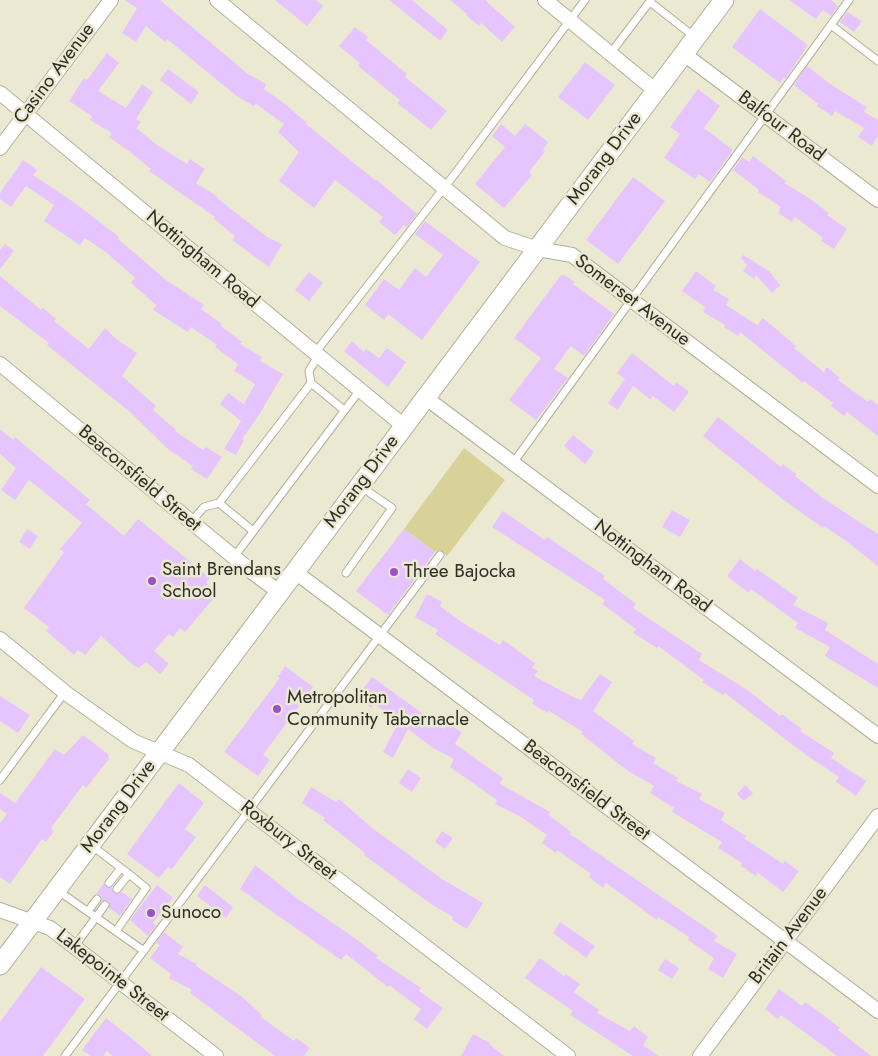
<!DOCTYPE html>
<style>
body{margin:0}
canvas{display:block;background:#ebe9d2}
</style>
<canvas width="878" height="1056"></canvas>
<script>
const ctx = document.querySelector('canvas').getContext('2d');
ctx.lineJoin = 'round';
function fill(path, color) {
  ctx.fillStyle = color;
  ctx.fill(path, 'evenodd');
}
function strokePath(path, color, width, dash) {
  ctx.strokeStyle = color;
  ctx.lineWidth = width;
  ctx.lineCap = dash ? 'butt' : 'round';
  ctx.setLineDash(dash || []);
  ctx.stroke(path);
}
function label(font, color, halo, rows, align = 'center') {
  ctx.font = font + ' Jost,sans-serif';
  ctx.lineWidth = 5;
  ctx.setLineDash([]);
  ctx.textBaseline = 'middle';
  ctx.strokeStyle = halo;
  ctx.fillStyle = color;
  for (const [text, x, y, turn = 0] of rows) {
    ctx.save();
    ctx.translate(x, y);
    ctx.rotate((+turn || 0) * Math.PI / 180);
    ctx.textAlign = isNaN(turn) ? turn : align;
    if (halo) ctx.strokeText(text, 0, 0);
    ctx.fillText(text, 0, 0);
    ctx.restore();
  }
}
const green = new Path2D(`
 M464,448L505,480L447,556L439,550L435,552L404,529Z`);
const building = new Path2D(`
 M124,0H160L248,74L266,84L264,89L285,104L307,123L306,124L376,181L377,180L417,214L407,227L404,225L395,235L379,222L383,217L335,180L314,208L279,181L299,152L278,132L284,124L256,104L254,106L238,97L167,39L165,42L146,26L136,42L122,33L137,8Z
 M275,0H316L323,6L307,26Z
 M389,0H412L448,30L440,41Z
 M450,0H485L515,27L502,42L481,23L479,26L466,15L467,14Z
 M789,0H831L838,6L831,16L823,10L816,19Z
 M760,9L808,45L786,78L784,77L780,83L732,47Z
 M847,12L862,21L854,32L840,22Z
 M355,27L368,37L366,40L407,74L405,77L447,111L431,130L397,103L400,100L358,66L360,63L339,46Z
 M107,53L119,63L98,91L126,108L142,84L153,92L136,119L141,122L136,128L157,145L187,164L190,159L205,169L196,183L218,197L217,198L267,237L282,244L269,267L232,240L235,236L214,219L215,217L149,171L151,169L130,152L109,137L112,133L90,120L92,116L69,101L84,78L87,80Z
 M585,62L615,85L588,120L558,97Z
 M807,66L833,86L867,107L864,112L878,120V136L872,146L858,137L864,128L835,111L832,116L817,106L818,104L794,85Z
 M168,69L199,92L191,104L160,80Z
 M698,89L720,106L704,128L733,150L710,182L699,174L695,179L664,158L680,134L670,127Z
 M501,124L515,136L525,124L548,142L543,150L545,152L529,172L532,175L504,208L475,184L505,147L492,136Z
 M753,156L786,181L784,183L809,198L829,213L827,215L847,229L834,249L821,241L823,238L795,217L792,222L778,213L781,207L758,192L759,190L733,170L742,157L749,162Z
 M23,160L37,170L33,175L75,203L119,237L118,239L166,280L204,305L201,309L222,324L221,326L242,342L240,344L262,357L260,361L283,374L259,415L242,439L244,440L236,455L224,449L241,421L220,404L228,393L244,404L255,384L234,371L238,364L215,347L217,345L191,327L188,332L153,310L156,305L131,283L135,278L107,253L85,238L80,245L44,221L54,205L26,186L11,207L0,199V193Z
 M633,177L665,201L618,264L586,240Z
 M425,221L480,262L422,340L388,314L384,320L365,305L384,279L399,290L415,268L426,277L443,255L415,234Z
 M5,244L14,251L0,269V250Z
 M743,255L769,271L780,285L772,293L756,275L754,279L743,271L747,265L741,258Z
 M696,271L716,286L713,290L729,299L726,305L757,325L763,318L796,346L794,348L824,372L827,367L840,378L838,380L868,402L870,399L878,405V436L847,412L844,416L831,406L833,403L804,381L803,383L740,332L738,336L724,327L725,325L703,312L705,307L682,291Z
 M309,272L323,283L309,301L295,290Z
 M561,275L566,276L575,282L573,284L614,314L584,356L571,346L554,369L568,378L536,420L509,400L541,358L514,338Z
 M0,276L41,310L43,308L56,319L54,321L89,349L105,328L116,339L137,353L122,376L156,406L153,410L176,430L175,431L203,450L206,447L222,457L207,479L191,469L193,466L169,450L130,412L47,345L49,343L0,306Z
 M352,341L364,352L366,349L379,358L387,348L406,362L388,387L344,351Z
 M632,353L674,386L676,382L689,392L674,412L653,396L650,399L633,386L618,410L608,403L625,379L617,373Z
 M718,417L781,467L783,464L796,474L795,476L824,499L878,534V566L846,541L824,526L823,528L781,498L703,436Z
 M0,429L13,440L15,437L90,500L86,504L124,536L138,519L210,578L206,583L218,593L185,632L180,628L173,637L169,634L154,651L169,664L160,674L146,662L139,668L133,665L101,636L85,655L78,650L74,655L46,631L49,627L24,608L64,552L60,549L82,523L29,480L15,500L1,490L16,468L0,454Z
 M573,435L594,452L585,464L564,446Z
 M672,510L690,520L680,537L662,527Z
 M503,511L545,540L547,537L605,576L603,579L636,604L633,608L702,654L699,660L749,691L780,716L782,714L802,729L800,731L834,753L831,758L866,781L856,796L836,782L839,777L802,752L725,693L723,695L702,682L704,680L658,646L657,648L633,633L636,629L602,604L605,600L492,527Z
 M27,529L38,536L30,549L19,542Z
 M404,529L435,552L388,615L356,591Z
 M740,559L755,571L757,569L798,598L793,605L828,623L825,630L878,664V688L825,656L830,647L795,628L798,623L751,589L749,593L727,576Z
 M427,594L442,602L440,606L463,623L500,645L503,640L535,663L532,668L538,671L534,676L571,696L581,700L600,674L612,682L593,711L634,741L632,744L656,758L653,763L678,778L676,781L702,794L699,799L725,813L721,820L746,836L745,839L783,864L785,861L799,871L783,892L758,873L756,876L741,866L742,863L718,848L722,842L672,812L674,808L650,793L654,786L628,771L581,734L583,732L549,711L548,713L532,704L534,700L435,634L438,630L415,617Z
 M285,666L313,687L263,755L270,760L258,776L224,752L280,678L278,677Z
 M372,677L444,729L446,723L462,732L455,744L503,778L500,784L550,812L549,815L571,832L570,834L718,936L714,941L737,954L723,978L708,969L714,958L688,940L689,937L658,917L657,920L606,883L603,888L589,877L591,874L557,850L556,853L542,843L547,835L521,817L495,804L497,800L450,767L454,759L433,748L408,729L393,758L383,752L401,718L398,720L374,704L371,708L357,697Z
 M0,696L30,715L18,733L0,721Z
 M83,735L108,754L109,759L86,788L83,785L51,828L54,831L46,842L42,839L10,884L0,877V823L7,814L0,809V793L15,803L55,749L64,755Z
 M408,769L421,778L412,792L399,783Z
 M179,783L204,803L185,829L196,837L172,869L168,867L159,878L127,854Z
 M745,785L753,793L744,801L737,794Z
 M311,787L336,802L339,799L372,828L442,879L483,903L467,929L452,920L453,917L431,904L364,855L365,853L323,820L325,818L302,803Z
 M442,831L453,838L445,849L435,842Z
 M255,865L298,899L356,939L378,956L376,958L421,988L419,991L443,1008L427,1029L414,1019L421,1009L389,985L388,987L346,954L341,960L240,889Z
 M104,883L106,887H112L114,893L122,892L132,899L120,916L109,908V901H102L101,895L96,894Z
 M157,885L173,898L153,923L156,926L148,936L130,920Z
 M205,885L233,907L226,918L197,896Z
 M560,922L595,946L586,958L553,933Z
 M164,932L183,947L178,954L197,964L196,966L241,996L262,1015L261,1017L294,1041L296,1038L310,1048L304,1056H275L190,993L192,990L169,978L171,974L150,958L160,945L156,943Z
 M540,958L564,976L566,974L580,984L574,992L599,1010L597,1013L630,1031L634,1026L648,1037L643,1045L658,1056H633L570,1015L573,1011L525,978Z
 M665,959L679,968L672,979L658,970Z
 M41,967L85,999L43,1056H0V1022Z
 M779,989L802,1006L805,1002L818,1011L840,1028L838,1030L871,1056H837L781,1015L778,1019L765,1009Z
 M106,1018L135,1041L152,1056H113L107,1051L103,1056H91L82,1050Z
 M473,1034L490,1043L489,1044L504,1056H461Z`);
const lane = new Path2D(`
 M650,2L696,38
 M831,25L878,61
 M610,54L651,0
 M315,353L454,175L585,0
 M318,356L309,371L311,383L344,410
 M513,463L849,0
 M219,503L311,383
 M191,522L204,507L219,503L253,531
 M234,557L360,390
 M346,573L392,508L360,486
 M0,780L65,692
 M91,845L129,874L117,889
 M109,883L121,868
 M57,890L144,951
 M88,911L97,899
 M116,931L146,888L129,874
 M74,947L105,905
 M65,1056L440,555`);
const street = new Path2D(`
 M217,0L505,238L538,249L572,255L878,486
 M545,0L656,91
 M684,54L878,200
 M0,93L405,427
 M0,148L111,0
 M0,364L252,572L279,592
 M426,398L878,736
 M294,571L878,1011
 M0,639L67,694L133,741L189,765L568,1056
 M0,910L50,928L216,1056
 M700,1056L878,816`);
const secondary = new Path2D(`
 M0,965L724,0`);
const markers = [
 [394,572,5,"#9a52c5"],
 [152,581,5,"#9a52c5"],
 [277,709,5,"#9a52c5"],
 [151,913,5,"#9a52c5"]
];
const streetNames = [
 ["Casino Avenue",55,74,-53],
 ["Balfour Road",781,127,37],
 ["Morang Drive",605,159,-53],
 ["Nottingham Road",202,260,40],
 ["Somerset Avenue",632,301,37],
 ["Beaconsfield Street",139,479,40],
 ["Morang Drive",362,482,-53],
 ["Nottingham Road",652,567,37],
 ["Beaconsfield Street",586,791,37],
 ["Morang Drive",119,807,-53],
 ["Roxbury Street",288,841,38],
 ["Britain Avenue",789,936,-53],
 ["Lakepointe Street",112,976,38]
];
const poiNames = [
 ["Saint Brendans",162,570],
 ["School",162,592],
 ["Three Bajocka",404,572],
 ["Metropolitan",287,698],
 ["Community Tabernacle",287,720],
 ["Sunoco",161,913]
];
fill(green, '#d8d299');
fill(building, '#e6c5fe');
strokePath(lane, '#b2b09a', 9);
strokePath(street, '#b2b09a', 16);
strokePath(secondary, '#b2b09a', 21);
strokePath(lane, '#fff', 7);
strokePath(street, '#fff', 14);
strokePath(secondary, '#fff', 19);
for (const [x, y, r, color] of markers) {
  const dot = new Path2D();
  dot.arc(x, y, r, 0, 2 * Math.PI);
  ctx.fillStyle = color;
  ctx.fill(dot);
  strokePath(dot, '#ebe9d2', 2);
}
label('19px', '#2f2e25', '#ebe9d2', streetNames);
label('19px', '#2f2e25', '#ebe9d2', poiNames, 'left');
</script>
